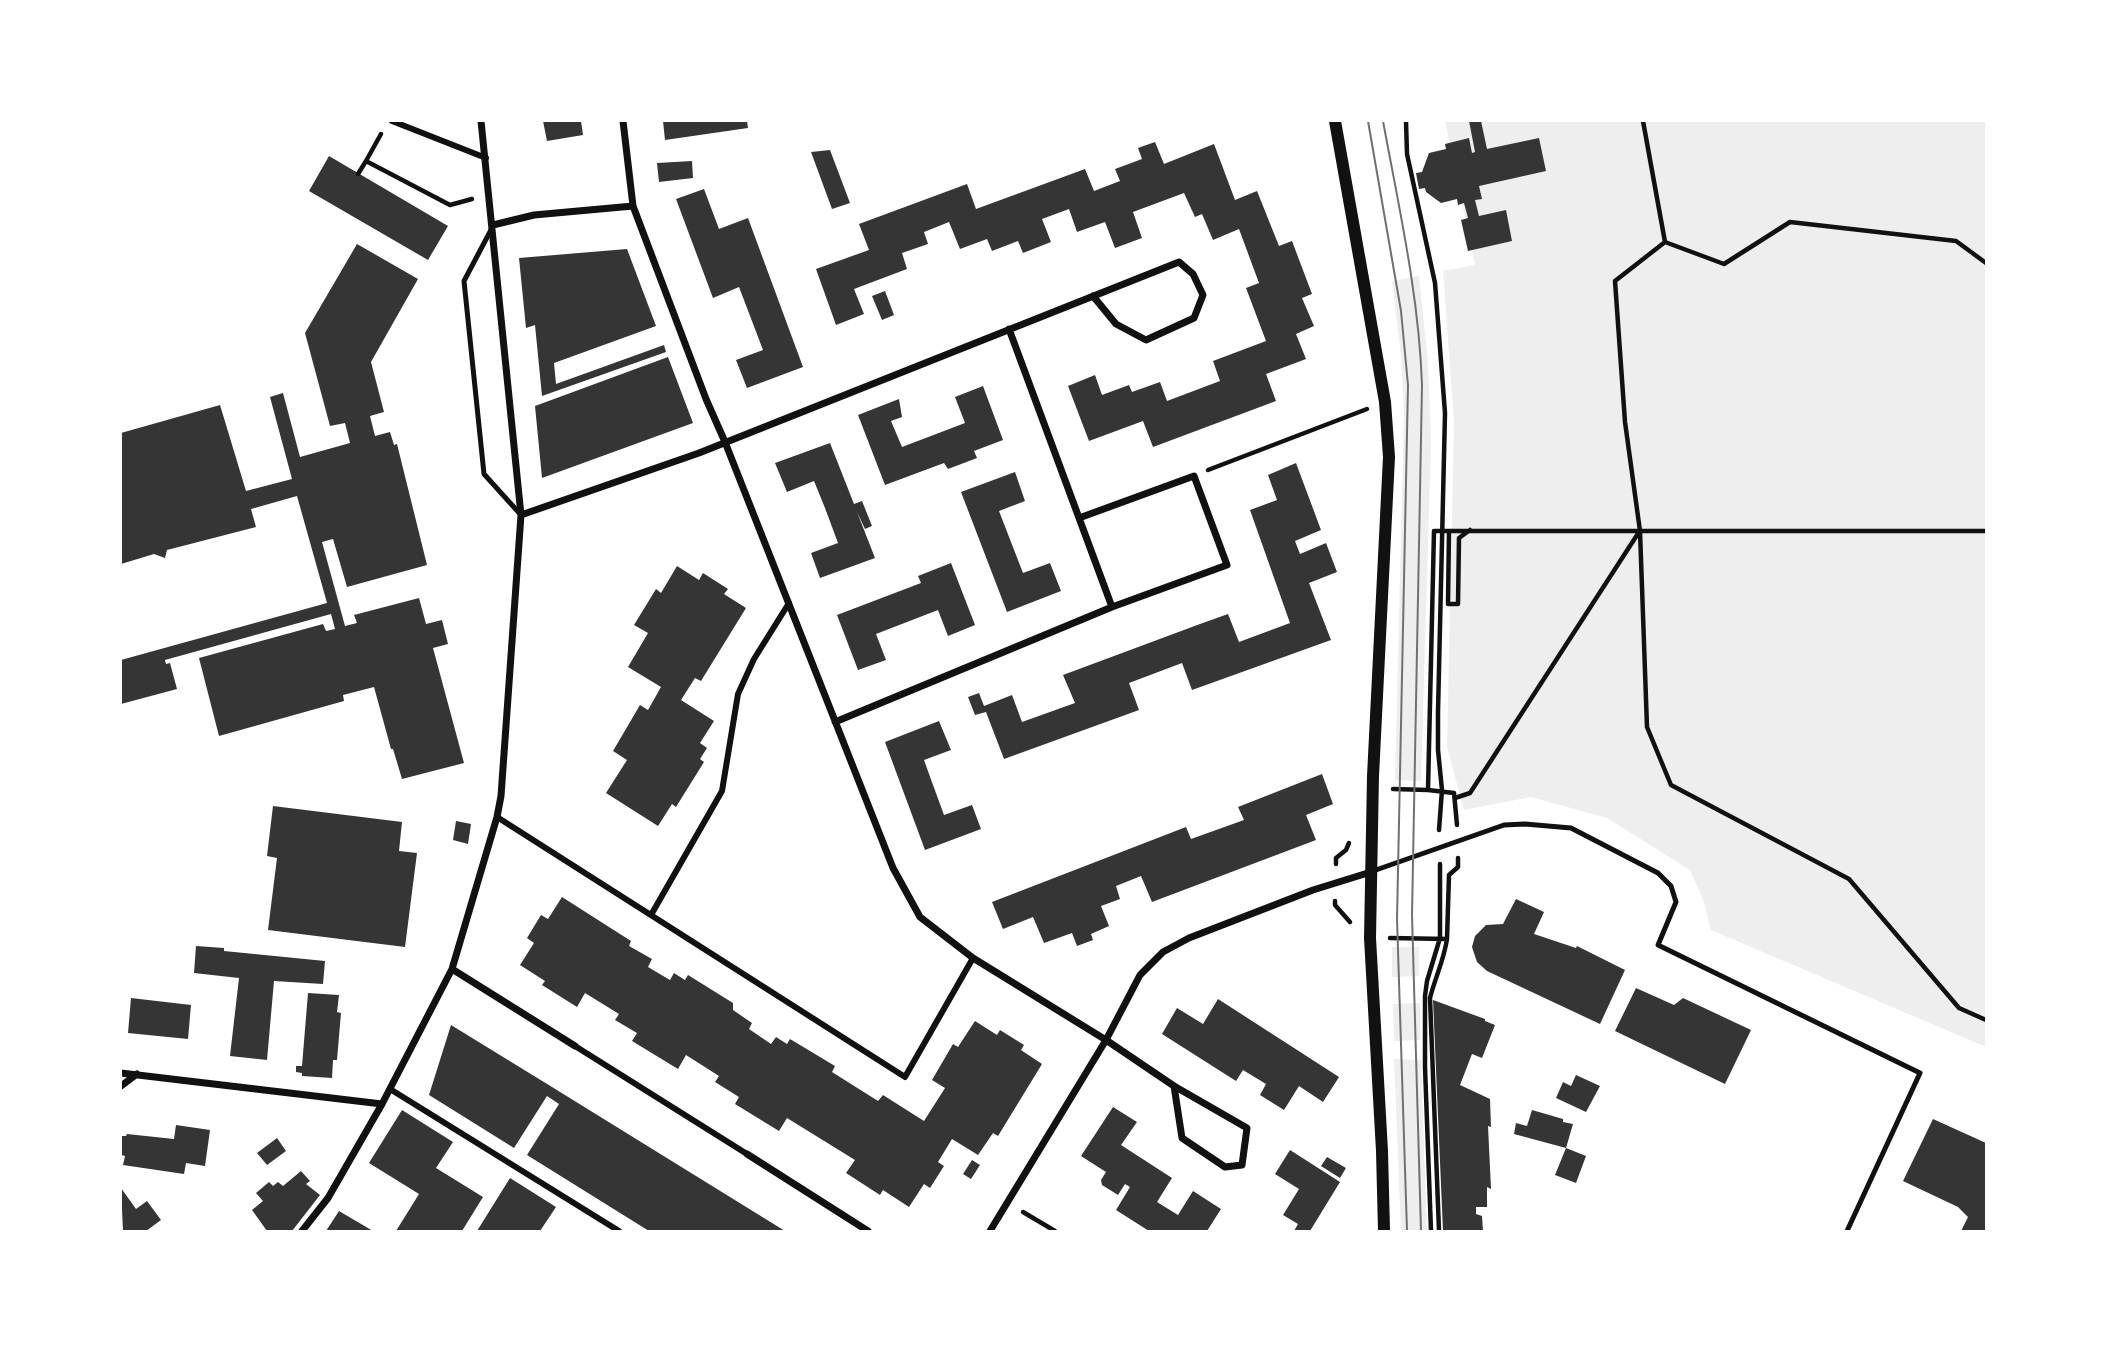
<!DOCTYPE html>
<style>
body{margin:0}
#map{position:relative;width:2107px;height:1352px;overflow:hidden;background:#fff;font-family:"Asap Condensed",sans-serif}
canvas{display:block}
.frame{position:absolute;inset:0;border:122px solid #fff;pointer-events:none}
</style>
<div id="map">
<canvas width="2107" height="1352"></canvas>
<div class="frame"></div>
</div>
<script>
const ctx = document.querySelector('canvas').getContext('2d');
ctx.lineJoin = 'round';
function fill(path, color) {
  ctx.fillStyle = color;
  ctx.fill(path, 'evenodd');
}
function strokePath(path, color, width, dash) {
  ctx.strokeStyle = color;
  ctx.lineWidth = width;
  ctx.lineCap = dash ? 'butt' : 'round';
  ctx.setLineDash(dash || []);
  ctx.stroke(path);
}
const green = new Path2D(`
 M1445,121H1986V1047L1711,930L1704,902L1690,870L1607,818L1531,797L1464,810L1447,747L1454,422L1443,271L1475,265Z
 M1419,276L1428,362L1431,442L1421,781L1395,780L1404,414L1401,356L1392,281Z
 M1392,947H1419V976L1392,977Z
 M1420,1003V1040L1394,1041L1393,1004Z
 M1394,1059L1421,1060L1427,1231H1401Z`);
const building = new Path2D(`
 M543,121H581L583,135L547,141Z
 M663,121H747L748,128L665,140Z
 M1469,121H1481L1487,149L1539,138L1546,171L1479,186L1482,199L1475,200L1479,216L1506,210L1512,241L1468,251L1461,220L1468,218L1464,203L1458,205L1457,199L1441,203L1426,192L1425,188L1419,189L1416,173L1422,172L1429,153L1446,149L1445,144L1469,138L1472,153L1475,152Z
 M1155,142L1164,164L1214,144L1235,200L1257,191L1279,246L1292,241L1312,294L1302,298L1314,326L1296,334L1306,359L1266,374L1276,401L1153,447L1143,421L1089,441L1068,386L1095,375L1102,395L1129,385L1132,392L1160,382L1167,401L1220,381L1213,361L1266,341L1246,288L1259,283L1239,229L1213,240L1202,214L1195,217L1184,193L1133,212L1142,238L1115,248L1105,222L1077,232L1069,209L1042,219L1051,242L1023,253L1018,241L992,251L987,239L960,249L949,222L924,232L928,244L902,253L907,269L854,289L864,314L836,325L816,269L869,250L859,224L967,184L976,209L1085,169L1094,191L1120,181L1115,169L1142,159L1138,148Z
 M830,150L850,203L832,209L811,152Z
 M329,156L448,226L428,260L309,191Z
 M692,161L693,178L659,182L657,163Z
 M704,189L719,229L748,218L803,367L747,388L736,360L763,350L739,287L713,298L676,199Z
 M357,244L418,279L371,362L384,412L370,416L375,436L390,432L394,445L397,444L427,565L347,587L333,539L322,542L345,626L357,623L354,615L419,598L426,624L442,620L448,644L433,648L464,763L402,779L393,749H391L374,687L343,695L344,701L219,736L199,658L323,624L326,631L335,629L331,614L165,660L166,664L170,663L177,689L121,704V660L327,603L297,496L251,509L256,527L167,550L165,558L154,554L121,564V433L220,405L246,491L292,479L270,397L283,393L300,457L350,443L345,423L330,426L305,333Z
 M627,249L656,326L554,363L556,384L664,345L666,352L542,396L535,325L526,328L519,258Z
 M885,291L894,315L882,320L872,296Z
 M668,357L693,423L542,478L535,406Z
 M983,386L1003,440L974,451L977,458L948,469L944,463L885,485L858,415L899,399L902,417L891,421L902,447L965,423L955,397Z
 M830,443L854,504L862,501L872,526L865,529L857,512L875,558L820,578L811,553L838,543L825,508L814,481L787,492L775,463Z
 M1296,463L1321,530L1295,541L1300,554L1326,543L1337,572L1309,583L1331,640L1192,690L1182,663L1129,683L1139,710L1004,759L986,712L975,715L968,697L979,693L984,706L1012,695L1022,722L1075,703L1063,675L1200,624L1228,614L1239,642L1290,623L1250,510L1277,500L1268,475Z
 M1015,472L1025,501L999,511L1023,573L1050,563L1061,591L1007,612L961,492Z
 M951,563L975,625L948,636L938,610L876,634L886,660L858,670L837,615L921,583L918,576Z
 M677,566L699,580L703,573L728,589L724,594L746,608L701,681L695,678L681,700L714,721L700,743L707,748L700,759L704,762L676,807L672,804L658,826L606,793L627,760L613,751L640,705L648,710L661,687L628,667L648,633L634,625L656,589L661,593Z
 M939,721L951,750L924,760L933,785L944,815L972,805L981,829L925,850L885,742Z
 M1322,774L1333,804L1306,815L1316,840L1152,902L1141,876L1116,886L1120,899L1101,906L1109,926L1091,934L1093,940L1077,946L1072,933L1044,943L1033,917L1003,929L992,902L1186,827L1191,839L1244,820L1238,807Z
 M273,806L402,822L399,851L417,853L405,947L268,930L277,858L267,856Z
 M456,821L471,824L468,844L453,840Z
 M562,897L631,941L629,946L652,959L648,967L670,980L674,973L685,980L688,975L733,1003V1010L752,1023L749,1029L771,1044L776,1037L787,1044L790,1039L835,1066L832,1072L878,1101L883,1095L924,1121L945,1088L932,1080L953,1044L958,1047L975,1021L997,1035L1000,1030L1024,1045L1021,1050L1042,1064L998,1136L993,1133L978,1155L952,1139L938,1162L944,1166L930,1188L924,1184L909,1207L883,1190L880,1195L846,1173L855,1160L787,1118L779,1131L735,1104L739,1097L715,1082L719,1076L686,1055L678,1069L632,1041L637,1033L615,1020L619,1014L585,993L577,1007L542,985L545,981L520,965L534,943L527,938L541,915L548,919Z
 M1516,899L1544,912L1534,934L1576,948L1577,946L1625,970L1600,1024L1487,971L1477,962L1472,947L1475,936L1486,925L1503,924Z
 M196,946L224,948V951L325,961L323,984L274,981L267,1060L230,1056L239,978L194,973Z
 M1636,988L1674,1005L1683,998L1751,1030L1725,1084L1615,1031Z
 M308,993L339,995L337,1012L341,1013L337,1060H333L332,1078L302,1076V1073L296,1072V1066H302Z
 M131,998L191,1005L188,1039L128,1033Z
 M1218,999L1339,1077L1323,1102L1299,1086L1284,1110L1260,1095L1266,1084L1243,1070L1236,1081L1162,1034L1177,1008L1203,1024Z
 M1433,1000L1485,1019V1021L1495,1025L1482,1058L1472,1054L1460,1085L1490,1099L1491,1127L1488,1126L1491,1189L1487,1187V1207H1476V1214L1482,1216L1483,1231H1443Z
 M451,1025L552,1087L785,1231H649L527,1155L559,1104L547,1096L514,1148L429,1095Z
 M1576,1075L1600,1086L1586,1112L1556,1098L1563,1082L1571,1086Z
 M1113,1107L1137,1122L1121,1145L1172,1178L1157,1202L1178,1215L1193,1191L1221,1209L1207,1231H1149L1116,1210L1130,1187L1125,1184L1118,1195L1102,1185L1101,1180L1106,1172L1081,1156Z
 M402,1110L453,1142L436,1168L483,1197L462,1231H396L419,1194L369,1163Z
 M1532,1110L1563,1119V1122L1573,1124L1566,1148L1514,1134L1516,1123L1527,1126Z
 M1933,1119L1986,1143V1231H1961L1968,1217L1958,1207L1903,1181Z
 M176,1125L210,1130L205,1166L186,1163L184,1174L123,1165L125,1156L121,1155V1136H126L127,1134L174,1139Z
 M277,1138L286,1151L267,1165L257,1153Z
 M1566,1148L1586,1156L1576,1183L1555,1175Z
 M1290,1150L1340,1182L1310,1231H1294L1298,1224L1283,1215L1299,1189L1275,1174Z
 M1327,1157L1346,1168L1340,1178L1321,1166Z
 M972,1160L980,1165L971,1179L963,1174Z
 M301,1171L310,1181L306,1184L320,1195L292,1231H267L252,1210L263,1201L256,1193L269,1182L273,1186L278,1182L283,1186Z
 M510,1178L556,1207L540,1231H477Z
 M121,1188L136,1209L147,1201L161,1220L146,1231H123Z
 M339,1211L373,1231H326Z`);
const path = new Path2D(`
 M1406,121L1407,154L1435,283L1445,413L1438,712V750L1442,790L1439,830
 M1643,121L1665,242L1615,281L1625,422L1640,531L1647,727L1671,785L1849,879L1959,1008L1986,1020
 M366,161L381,134
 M358,174L366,161L450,205L472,199
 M1665,242L1724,264L1790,222L1956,241L1986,263
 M1208,470L1367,409
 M1449,531L1448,604H1458L1459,538L1470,530
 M1393,789L1428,790L1434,531H1986
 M1428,790L1454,793L1457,825
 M1455,798L1470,793L1639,532
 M1336,864V858L1346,850L1349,843
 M1335,901V905L1350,922
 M1390,938L1447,939L1449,875L1458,867V858
 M1023,1212L1055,1231
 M1431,1231L1425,1067V996L1427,981L1440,938V864
 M1439,1231L1430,998C1435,978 1444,960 1447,939`);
const service = new Path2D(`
 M492,228L464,281L484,474L521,515
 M1373,871L1504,825L1525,824L1571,828L1658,873L1671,886L1676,902L1658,945L1920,1073L1847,1231`);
const pedestrian = new Path2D(`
 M392,121L486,158
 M497,817L905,1077L973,958
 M651,915L722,791L738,694L754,659L789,603
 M575,1046L747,1154
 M390,1089L619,1231`);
const minor = new Path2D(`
 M623,121L633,206L706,399L725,442L893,868L920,917L973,958L1106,1040L1174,1086L1247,1128L1242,1165L1225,1167L1182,1138L1174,1086
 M493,225L534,215L633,206
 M521,515L699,453L1179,262L1193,274L1203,295L1194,318L1146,340L1116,324L1093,296
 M1079,518L1194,476L1227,565L1112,607
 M835,722L1112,607L1009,329
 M452,969L575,1046
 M121,1073L382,1104
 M121,1086L137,1074
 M747,1154L868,1231
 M302,1231L328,1198L382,1104L452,969L497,817L501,796L521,515L481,121
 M990,1231L1106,1040L1140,975L1163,952L1189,938L1313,890L1371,872`);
const tertiary = new Path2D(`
 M1335,121L1385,402L1389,457L1373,776L1370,938L1382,1151L1384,1231`);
const tram = new Path2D(`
 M1368,121L1401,311L1408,385L1397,919L1407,1231
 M1383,121C1399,208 1419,296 1422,385L1412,915L1421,1231`);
fill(green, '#eee');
fill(building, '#353535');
strokePath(path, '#111', 4.5);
strokePath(service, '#111', 5);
strokePath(pedestrian, '#111', 6);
strokePath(minor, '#111', 7);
strokePath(tertiary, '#111', 12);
strokePath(tram, '#707070', 2);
</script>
